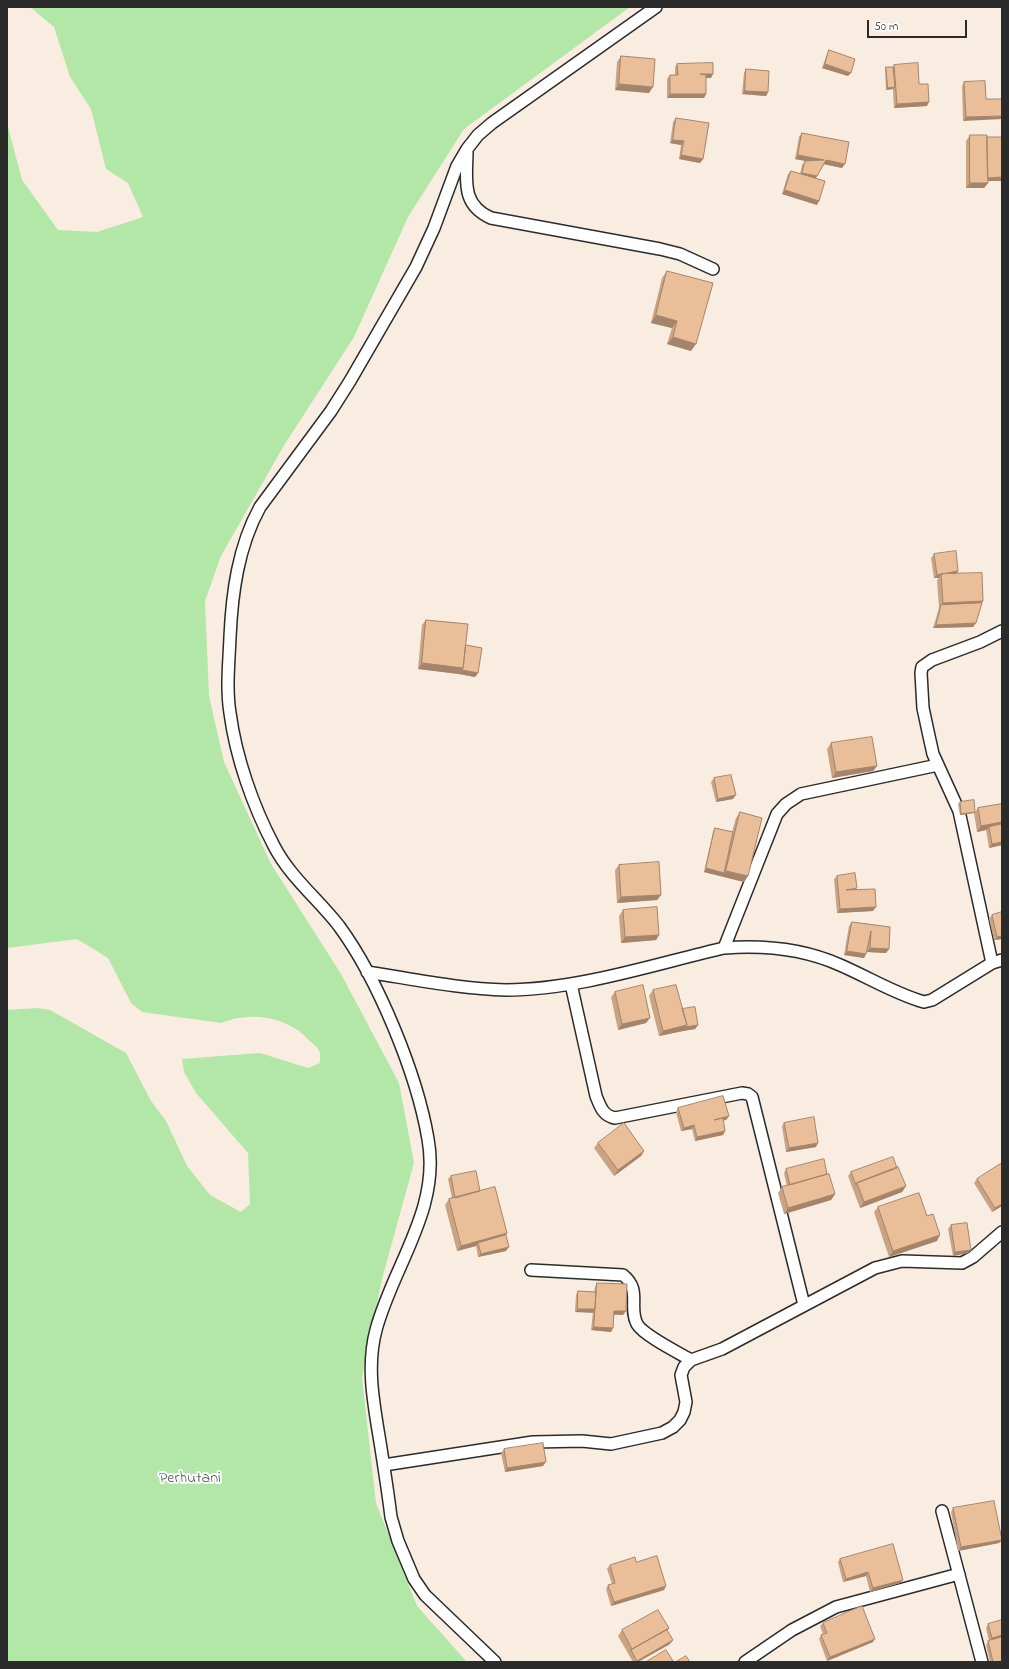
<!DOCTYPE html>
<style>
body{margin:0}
#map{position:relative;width:1009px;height:1669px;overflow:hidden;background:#f9ece0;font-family:"Indie Flower",sans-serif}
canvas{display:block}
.frame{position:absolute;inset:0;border:8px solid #2b2b2b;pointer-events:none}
.scale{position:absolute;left:867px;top:20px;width:100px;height:18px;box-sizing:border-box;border:2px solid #2b2b2b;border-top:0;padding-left:5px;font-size:12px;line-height:14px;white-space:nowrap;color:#2b2b2b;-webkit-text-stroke:3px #fff;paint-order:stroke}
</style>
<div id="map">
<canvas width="1009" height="1669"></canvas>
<div class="frame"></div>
<div class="scale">50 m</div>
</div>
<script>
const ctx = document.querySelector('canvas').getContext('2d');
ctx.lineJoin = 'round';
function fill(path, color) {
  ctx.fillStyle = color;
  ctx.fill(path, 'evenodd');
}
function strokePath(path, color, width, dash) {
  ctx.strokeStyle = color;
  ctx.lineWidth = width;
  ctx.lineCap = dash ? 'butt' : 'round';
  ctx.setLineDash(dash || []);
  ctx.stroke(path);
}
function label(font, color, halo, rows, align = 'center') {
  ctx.font = font + ' "Indie Flower",sans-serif';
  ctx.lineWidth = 4;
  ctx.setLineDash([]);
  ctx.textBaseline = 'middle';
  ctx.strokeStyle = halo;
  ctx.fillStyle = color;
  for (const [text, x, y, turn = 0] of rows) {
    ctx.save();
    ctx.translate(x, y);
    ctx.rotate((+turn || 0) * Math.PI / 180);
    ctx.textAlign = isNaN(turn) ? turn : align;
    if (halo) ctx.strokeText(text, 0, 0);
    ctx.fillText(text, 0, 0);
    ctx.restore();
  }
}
const green = new Path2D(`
 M30,7H630L464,129L408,217L354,337L283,447L221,556L205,601L209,696L224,762L271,864L341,974L399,1083L414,1163L382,1279L362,1378L376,1503L417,1606L467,1662H7V1010L38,1008L50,1010L126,1053L151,1101L166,1121L187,1166L210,1195L241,1212L250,1204L248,1153L196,1093L184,1072L182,1059L260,1053L308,1068L320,1063C320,1060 321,1054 319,1051C318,1047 312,1043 309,1040C287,1016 250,1011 221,1023L142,1012L131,1003L108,958L77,939L7,948V123L22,180L58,230L97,232L143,217L128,183L106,169L91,109L70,77L54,27Z`);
const minor = new Path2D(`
 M467,150C467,179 460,204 491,218L660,249L680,254L713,269
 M1002,631L980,642L932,660L922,667L921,673L923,708L929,736L933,754L959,811L992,963L1002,960
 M724,948L777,814L786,804L801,794L938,765
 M367,972C413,979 460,989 506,990C577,990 655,964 724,948C763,945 804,949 840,965C868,977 895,994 924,1002L932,1000L992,963
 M571,984L596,1096C600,1106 603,1116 615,1118L742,1093L748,1094L752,1097L804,1305
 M531,1270L623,1275C642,1290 628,1307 637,1324C643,1335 679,1353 691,1360
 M384,1465L533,1442L582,1441L611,1444L662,1433L673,1427L680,1420L684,1412L686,1402L681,1375L684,1367L691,1360L722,1349L875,1268L902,1261L962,1263L973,1257L1002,1232
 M942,1511L982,1662
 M495,1662L425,1595L414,1579L398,1541L391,1517C388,1492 384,1467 380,1442C374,1405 366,1367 376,1330C393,1266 441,1209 428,1139C417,1074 378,979 339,926C318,899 290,877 274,846C253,806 236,758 230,713C226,688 229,663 230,637C232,593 238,547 260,507L331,411L350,381L416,267L434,228L457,166L467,149L478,135L492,123L656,7
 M745,1662L792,1630L836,1607L959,1574`);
const wall = new Path2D(`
 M829,50L848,76L822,68L827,54Z
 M621,56L649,93L615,90L617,62Z
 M677,64L711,78H706V94L704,98H667V79L670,75H675V67Z
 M894,65L919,84L927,106L894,108L893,89L886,90L885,69L886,67H893Z
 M746,69L768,92L766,96L742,94L744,73Z
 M964,82L986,99L963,121L962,86Z
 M676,118L703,159L700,163L679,159L681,145L670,143L673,122Z
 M802,133L842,168L824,164L816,178L817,205L782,194L788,174L791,171L800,174L802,165L805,161H806L795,159L799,137Z
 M970,135L987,137H1002V181H988V183L984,188H966V141Z
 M667,271L691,351L667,344L672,328L651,323L662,278Z
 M934,554L958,571L957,574L982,603L973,627L933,628L939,608L937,580L939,578H934L931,558Z
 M426,620L466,647L478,673L475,677L459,674L418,669L422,625Z
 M831,743L877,766L873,771L832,778L827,749Z
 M714,778L733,799L716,802L711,782Z
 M960,802L975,812L974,813L960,815L958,804Z
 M1002,804V845L989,848L986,830L977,832L974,813L978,808Z
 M740,812L748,876L744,882L704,872L713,832L715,828L732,832L736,818Z
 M619,865L661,895L657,900L617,903L615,870Z
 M837,876L857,889L873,911L837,913L834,879Z
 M623,910L659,935L656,940L621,943L619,916Z
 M1002,912V939L994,940L989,919L992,915Z
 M852,922L890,927L889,949L886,953L867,952V949L866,954L864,958L844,955L849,926Z
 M653,990L682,1009L698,1025L695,1029L683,1031L659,1036L649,996Z
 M615,992L646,1023L618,1030L611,997Z
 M678,1108L729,1116L726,1120H723L725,1131L723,1135L695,1141L692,1129L681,1131L676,1112Z
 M784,1123L816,1147L786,1152L782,1126Z
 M598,1143L644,1151L641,1156L614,1176L594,1148Z
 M897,1168L906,1186L902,1192L860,1208L848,1176L851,1172Z
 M786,1169L827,1174L835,1194L831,1200L784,1214L778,1193L782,1187L787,1186L784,1173Z
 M451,1176L480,1191L507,1233L506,1235V1251L478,1257L476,1246L457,1251L445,1205L449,1199L452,1198L448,1179Z
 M977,1179L1002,1206L992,1212L974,1183Z
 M878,1207L927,1216L937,1241L889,1257L874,1212Z
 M951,1225L968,1253L953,1256L948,1229Z
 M597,1283L623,1315H614L613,1328L611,1332L591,1330L593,1312H575L576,1295L578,1291L594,1292L595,1287Z
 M504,1449L543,1466L505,1472L501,1453Z
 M953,1508L1002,1540L999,1543L958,1551L951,1512Z
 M840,1559L900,1583L870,1592L866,1576L843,1582L838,1562Z
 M636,1562L664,1590L611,1606L606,1589L608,1585L612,1584L607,1569L610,1565Z
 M823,1623L873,1642L827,1661L819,1639L821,1635L823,1634L820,1626Z
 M988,1624L1002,1662H990L986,1645L988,1641H989L986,1628Z
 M669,1628L667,1630L670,1644L638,1662H633L618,1636L622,1630Z`);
const shadedWall = new Path2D(`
 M825,64L851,73L848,76L822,68Z
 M700,74H713L711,78H697Z
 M619,84L653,87L649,93L615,90Z
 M895,87L893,89L886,90L888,88Z
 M745,91L768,92L766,96L742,94Z
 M670,94H706L704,98H667Z
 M929,102L927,106L894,108L897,104Z
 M1002,116V119L963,121L966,117Z
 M673,140L684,141L681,145L670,143Z
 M681,155L703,159L700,163L679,159Z
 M798,155L824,160L822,164L795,159Z
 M826,160L845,164L842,168L823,164Z
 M802,173L817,176L815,179L800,176Z
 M1002,177V181H984L987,178Z
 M970,183H988L984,188H966Z
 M785,190L819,201L817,205L782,194Z
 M656,315L677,321L672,328L651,323Z
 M673,337L696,344L691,351L667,344Z
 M958,571L956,575L941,574L939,578H934L937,575Z
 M983,601L979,607L941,605L943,603Z
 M976,623L973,627L933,628L936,625Z
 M422,663L463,668L459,674L418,669Z
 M462,670L478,673L475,677L459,674Z
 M877,766L873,771L832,778L836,772Z
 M736,795L733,799L716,802L718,799Z
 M975,812L974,813L960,815L961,814Z
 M1002,822V827H989L986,830L977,832L981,826Z
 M1002,842V845L989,848L992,844Z
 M706,868L724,873L726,871L748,876L744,882L704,872Z
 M661,895L657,900L617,903L621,897Z
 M876,907L873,911L837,913L840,909Z
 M659,935L656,940L621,943L625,937Z
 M1002,936V939L994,940L997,937Z
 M870,948L889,949L886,953L867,952Z
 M847,951L866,954L864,958L844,955Z
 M650,1018L646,1023L618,1030L622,1024Z
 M687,1025H698L695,1029L683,1031L659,1036L663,1031Z
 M729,1116L726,1120L712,1123L714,1120Z
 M694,1125L692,1129L681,1131L684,1128Z
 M725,1131L723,1135L695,1141L697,1137Z
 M818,1143L816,1147L786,1152L789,1148Z
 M644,1151L641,1156L614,1176L618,1170Z
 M906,1186L902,1192L860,1208L864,1202Z
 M835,1194L831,1200L784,1214L788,1208Z
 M1002,1204V1206L992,1212L995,1208Z
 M507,1233L503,1239L478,1243L476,1246L457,1251L461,1246Z
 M940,1235L937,1241L889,1257L893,1251Z
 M509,1247L506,1251L478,1257L481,1254Z
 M971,1250L968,1253L953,1256L955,1252Z
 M578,1309H595L593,1313L575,1312Z
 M614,1311H626L623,1315L612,1314Z
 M594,1327L613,1328L611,1332L591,1330Z
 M546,1462L543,1466L505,1472L507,1468Z
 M1002,1540L999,1543L958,1551L961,1547Z
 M868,1572L866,1576L843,1582L846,1579Z
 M903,1580L900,1583L870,1592L873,1588Z
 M666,1586L664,1590L611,1606L614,1602Z
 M669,1628L665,1634L631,1650L629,1654L632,1649Z
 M1002,1635V1638L990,1642L992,1638Z
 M875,1639L873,1642L827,1661L830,1657Z
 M673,1640L670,1644L638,1662H636L637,1661Z`);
const building = new Path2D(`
 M829,50L855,59L851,73L825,64Z
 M621,56L655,59L653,87L619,84Z
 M713,63V74H700L706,75V94H670V75H678L677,64Z
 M918,63L919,84H928L929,102L897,104L894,65Z
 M886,67H893L895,87L888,88Z
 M746,69L769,71L768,92L745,91Z
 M985,81L986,99H1002V116L966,117L964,82Z
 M676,118L709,123L703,159L681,155L684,141L673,140Z
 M802,133L849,142L845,164L826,160L817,176L802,173L805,161L824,160L798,155Z
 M970,135H987L988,183H970Z
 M987,137H1002V177L988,178Z
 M791,171L825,181L819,201L785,190Z
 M667,271L713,283L696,344L673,337L677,321L656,315Z
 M956,551L958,571L937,575L934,554Z
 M982,573L983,601L943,603L941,574Z
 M982,603L976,623L936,625L941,605Z
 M426,620L468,624L463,668L422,663Z
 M466,645L482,648L478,673L462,670L463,668Z
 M872,737L877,766L836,772L831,743Z
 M731,775L736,795L718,799L714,778Z
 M974,800L975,812L961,814L960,802Z
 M1002,804V822L981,826L978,808Z
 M740,812L762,818L748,876L726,871Z
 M1002,824V842L992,844L989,827Z
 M715,828L733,832L724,873L706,868Z
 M659,862L661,895L621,897L619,865Z
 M855,873L857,888L846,890L875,889L876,907L840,909L837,876Z
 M657,907L659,935L625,937L623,910Z
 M1002,912V936L997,937L992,915Z
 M852,922L890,927L889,949L870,948L871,931L866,954L847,951Z
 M643,985L650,1018L622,1024L615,992Z
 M676,985L687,1025L663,1031L653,990Z
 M695,1007L698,1025L685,1027L687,1025L682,1009Z
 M723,1096L729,1116L714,1120L723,1118L725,1131L697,1137L694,1125L684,1128L678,1108Z
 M814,1117L818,1143L789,1148L784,1123Z
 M624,1123L644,1151L618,1170L598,1143Z
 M893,1157L897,1168L857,1183L856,1185L851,1172Z
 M824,1159L827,1174L790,1185L786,1169Z
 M1002,1163V1204L995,1208L977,1179Z
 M898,1167L906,1186L864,1202L857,1183Z
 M476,1171L480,1191L455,1198L451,1176Z
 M829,1174L835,1194L788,1208L782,1187Z
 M495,1187L507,1233L461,1246L449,1199Z
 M919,1193L927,1216L933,1214L940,1235L893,1251L878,1207Z
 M967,1223L971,1250L955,1252L951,1225Z
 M506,1235L509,1247L481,1254L478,1243Z
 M597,1283L627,1284L626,1311H614L613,1328L594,1327Z
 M578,1291L596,1292L595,1309H578Z
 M543,1443L546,1462L507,1468L504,1449Z
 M994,1501L1002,1540L961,1547L953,1508Z
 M893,1544L903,1580L873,1588L868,1572L846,1579L840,1559Z
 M657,1556L666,1586L614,1602L608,1585L615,1583L610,1565L635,1557L636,1562Z
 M862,1606L875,1639L830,1657L821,1635L827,1633L823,1623Z
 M658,1610L669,1628L632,1649L622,1630Z
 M1002,1620V1635L992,1638L988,1624Z
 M667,1630L673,1640L637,1661L631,1650Z
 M1002,1637V1662H993L988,1641Z
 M666,1650L673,1661L670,1662H646Z
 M686,1656L690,1662H676Z`);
const parkNames = [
 ["Perhutani",190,1479]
];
fill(green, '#b2e7a8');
strokePath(minor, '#2b2b2b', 14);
strokePath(minor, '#fff', 11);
fill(wall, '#c9a384');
fill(shadedWall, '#a4856b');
fill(building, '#eabe99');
strokePath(building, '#a4856b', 1);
label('16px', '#4d5a4a', '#fff', parkNames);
</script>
